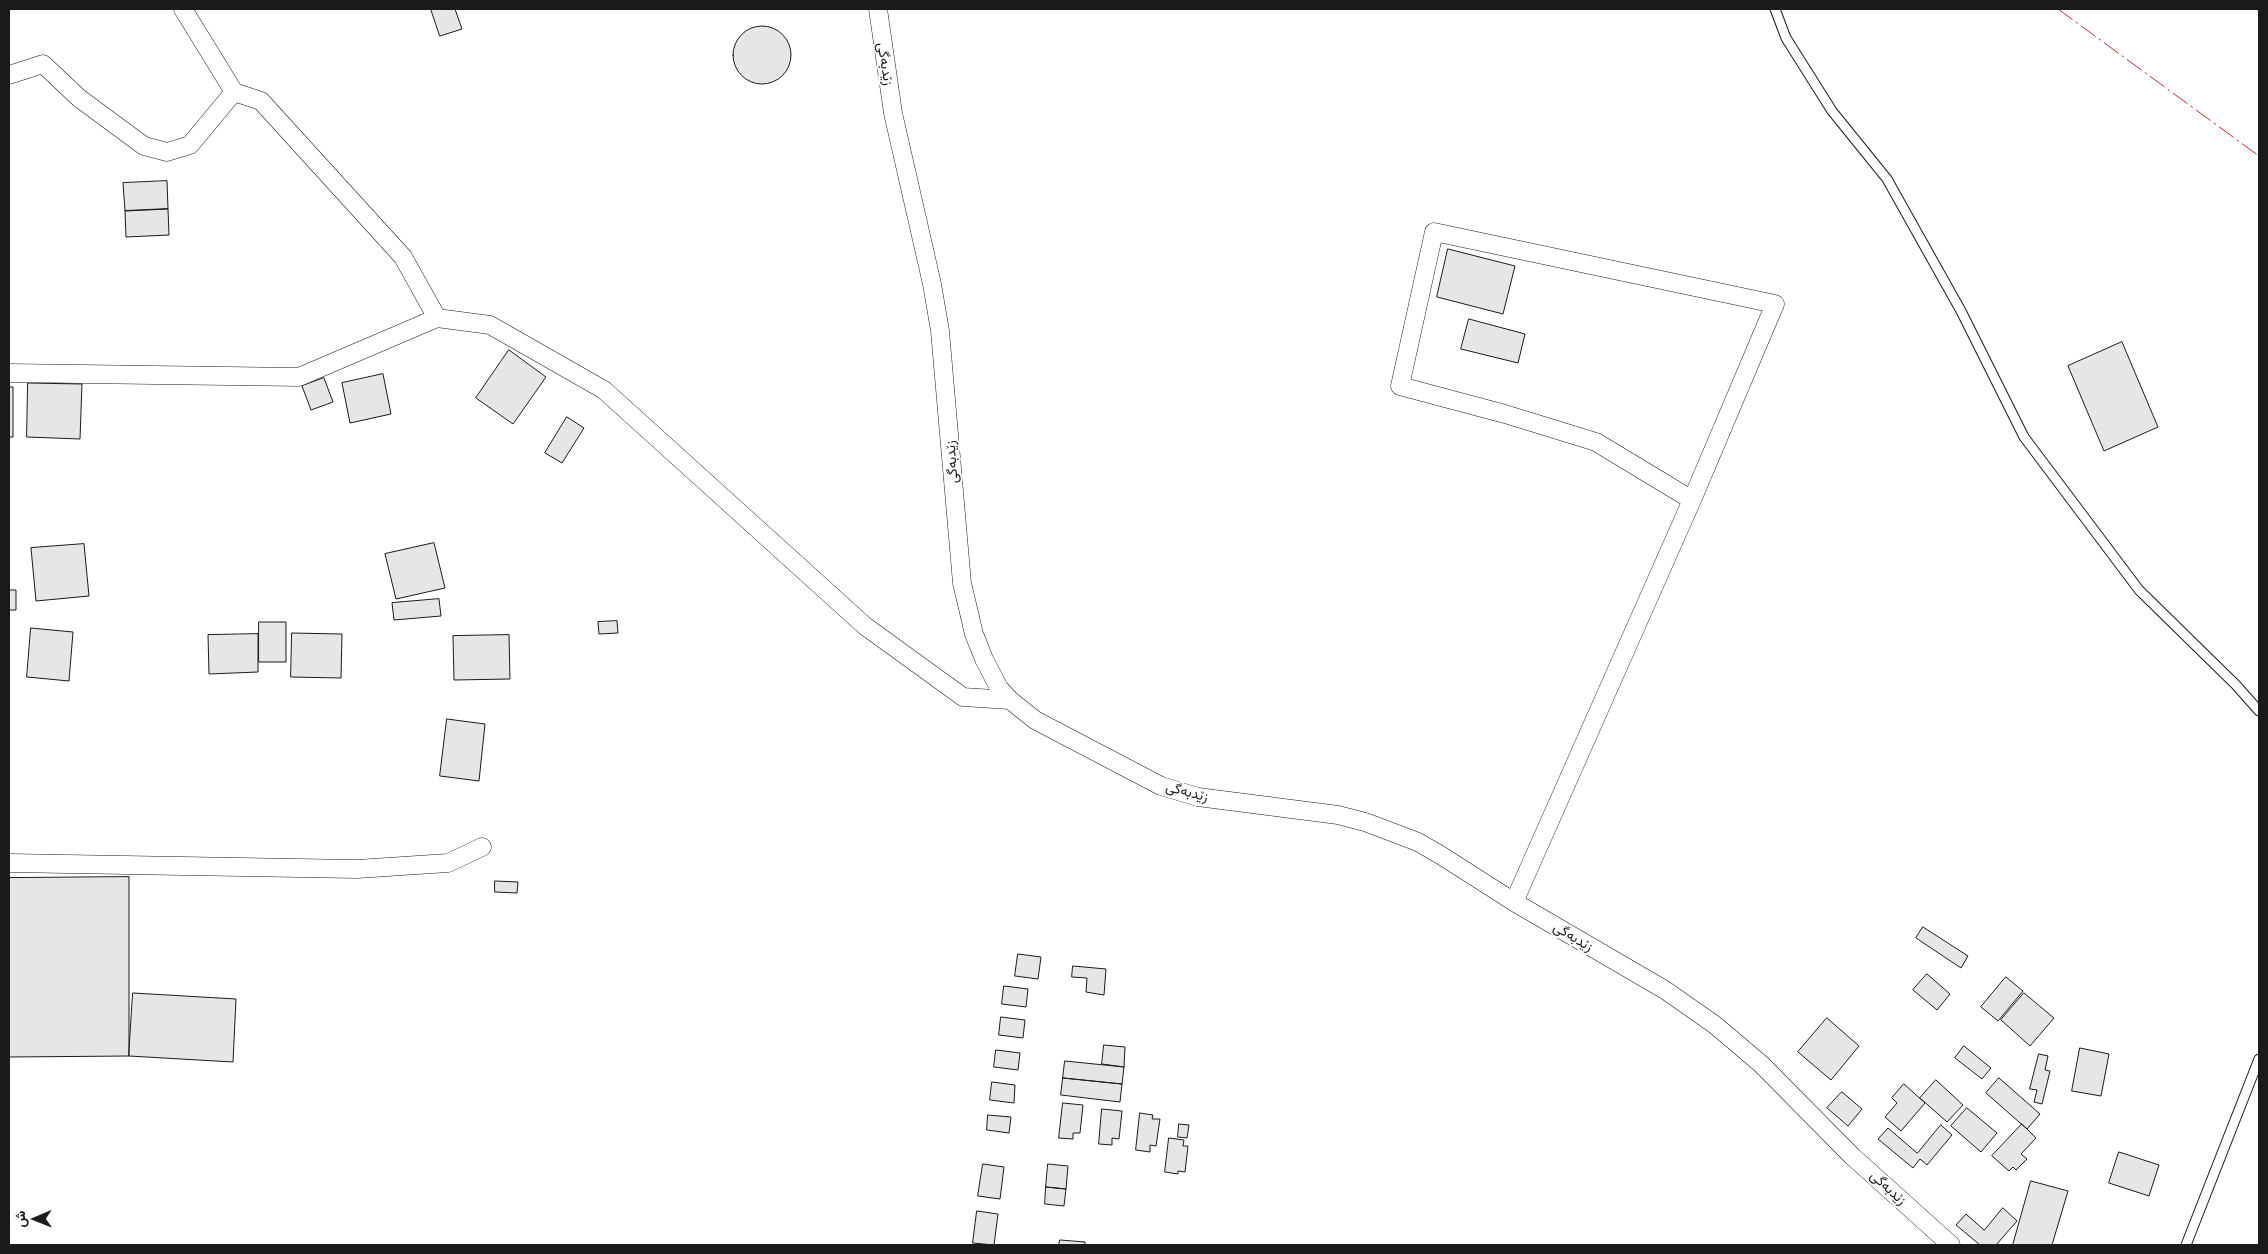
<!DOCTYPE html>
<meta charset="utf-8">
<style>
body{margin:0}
#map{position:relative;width:2268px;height:1254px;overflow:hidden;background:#fff;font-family:Montserrat,Vazirmatn,sans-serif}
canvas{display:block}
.frame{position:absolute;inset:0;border:10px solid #1a1a1a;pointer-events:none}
.north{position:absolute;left:10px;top:1194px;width:50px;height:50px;-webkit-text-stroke:4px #fff;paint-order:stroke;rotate:269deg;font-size:14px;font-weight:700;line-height:20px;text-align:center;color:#1a1a1a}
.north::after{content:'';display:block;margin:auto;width:18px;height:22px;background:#1a1a1a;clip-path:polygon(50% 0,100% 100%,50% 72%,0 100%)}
</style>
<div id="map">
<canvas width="2268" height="1254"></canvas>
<div class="frame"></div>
<div class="north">ش</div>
</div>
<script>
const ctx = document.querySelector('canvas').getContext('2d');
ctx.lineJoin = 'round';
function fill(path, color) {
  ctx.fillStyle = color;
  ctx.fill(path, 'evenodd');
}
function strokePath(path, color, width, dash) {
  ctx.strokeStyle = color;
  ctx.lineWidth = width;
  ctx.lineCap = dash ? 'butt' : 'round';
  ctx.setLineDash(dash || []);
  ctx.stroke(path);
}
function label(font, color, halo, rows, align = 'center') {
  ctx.font = font + ' Montserrat,Vazirmatn,sans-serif';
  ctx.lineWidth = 4;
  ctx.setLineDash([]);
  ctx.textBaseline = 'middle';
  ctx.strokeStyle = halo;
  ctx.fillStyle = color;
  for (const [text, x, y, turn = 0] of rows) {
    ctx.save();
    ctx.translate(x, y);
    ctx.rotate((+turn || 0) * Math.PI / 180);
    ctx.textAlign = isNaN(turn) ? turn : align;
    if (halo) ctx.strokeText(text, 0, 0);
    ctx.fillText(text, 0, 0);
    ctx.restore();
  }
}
const building = new Path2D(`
 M431,9H455L462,29L440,36Z
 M733 55a29 29 0 1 1 58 0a29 29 0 1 1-58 0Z
 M167,181L168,209L125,211L123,183Z
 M168,209L169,235L126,237L125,211Z
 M1448,249L1515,266L1503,314L1437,297Z
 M1469,319L1525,334L1518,363L1461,349Z
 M2122,342L2158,427L2104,451L2068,366Z
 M509,350L546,377L513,424L476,398Z
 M383,374L391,414L350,423L342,383Z
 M324,378L333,402L311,410L302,386Z
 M28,383L82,384L80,439L27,437Z
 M9,387H13V437H9Z
 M567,417L584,428L562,463L545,453Z
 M434,543L445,588L396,599L385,554Z
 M84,544L89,596L36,601L31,548Z
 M9,590H16V610H9Z
 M439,599L441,616L394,620L392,603Z
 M617,621L618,633L599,634L598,622Z
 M259,622H286V662H259Z
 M31,628L73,632L69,681L27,677Z
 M292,633L342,634L341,678L291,677Z
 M258,634V672L209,674L208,635Z
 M509,635L510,679L454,680L453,636Z
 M447,719L485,724L479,781L440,776Z
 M129,877V1056L9,1057V878Z
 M495,881L518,882L517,893L495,892Z
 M1923,927L1968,956L1961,968L1916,938Z
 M1018,954L1041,957L1038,979L1015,976Z
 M1073,966L1106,969L1104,995L1086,992L1087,978L1072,977Z
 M1927,974L1950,994L1937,1010L1913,990Z
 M2006,977L2023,991L1998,1021L1981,1007Z
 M1004,986L1028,989L1026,1007L1002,1004Z
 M133,993L236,999L233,1062L129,1056Z
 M2024,993L2054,1018L2030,1046L2001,1020Z
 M1001,1017L1025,1020L1023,1038L999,1035Z
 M1827,1018L1859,1046L1831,1080L1798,1052Z
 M1104,1045L1125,1047L1124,1067L1102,1064Z
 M1964,1046L1991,1068L1982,1079L1955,1058Z
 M2080,1048L2109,1054L2101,1096L2072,1091Z
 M996,1050L1020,1053L1018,1070L994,1067Z
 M2039,1054L2048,1056L2045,1070L2050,1071L2042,1104L2034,1102L2037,1090L2030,1089Z
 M1065,1061L1124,1067L1122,1084L1063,1078Z
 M1063,1078L1122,1084L1120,1102L1061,1095Z
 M1999,1078L2040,1114L2027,1129L1986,1093Z
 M1936,1080L1963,1105L1947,1122L1920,1098Z
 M992,1082L1015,1085L1014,1103L990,1100Z
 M1904,1084L1925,1103L1901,1131L1885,1117L1897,1103L1892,1098Z
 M1842,1092L1862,1109L1848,1126L1827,1108Z
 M1063,1103L1083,1105L1080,1133H1073V1139L1059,1138Z
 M1967,1108L1997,1133L1981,1152L1951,1126Z
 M1102,1109L1122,1111L1119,1139L1112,1138V1145L1099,1144Z
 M1140,1113L1153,1115L1152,1119H1160L1156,1146L1150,1145V1152L1136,1150Z
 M988,1115L1011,1117L1009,1133L987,1130Z
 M1179,1124L1189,1125L1187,1138L1178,1137Z
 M2022,1124L2036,1138L2021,1154L2027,1159L2016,1170L2013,1167L2009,1171L1992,1156Z
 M1941,1125L1952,1135L1927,1165L1920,1159L1913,1168L1878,1139L1888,1128L1917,1153Z
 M1169,1138L1184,1140L1183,1146H1188L1185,1172L1178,1171V1174L1165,1172Z
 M2119,1152L2159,1165L2149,1196L2109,1183Z
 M983,1164L1004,1167L1000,1199L978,1196Z
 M1048,1164L1068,1166L1066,1189L1046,1187Z
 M2031,1181L2068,1191L2052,1245H2013Z
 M1046,1187L1066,1189L1064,1206L1045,1204Z
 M2003,1208L2017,1221L1996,1245H1980L1956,1225L1966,1214L1984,1230Z
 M977,1211L998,1214L994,1245L973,1243Z
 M1060,1240L1085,1242V1245H1059Z`);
const lane = new Path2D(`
 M1775,9L1786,38L1832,111L1887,179L1961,311L2024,437L2139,590L2236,685L2259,711
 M2186,1245L2259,1059`);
const street = new Path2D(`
 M183,9L234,92
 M878,9L893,113L932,284L940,331L962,583L974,634L984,659L999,688L1010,700L1035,720L1161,786L1198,797L1338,815L1365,822L1418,842L1442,856L1514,902L1665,990L1715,1025L1761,1064L1852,1156L1951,1245
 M9,75L43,64L79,98L144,146L167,152L190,145L234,92L261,101L403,257L437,318
 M9,373L299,377L437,318L490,325L604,390L865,626L963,697L1010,700
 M9,863L357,869L448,863L482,847
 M1514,902L1692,500L1775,304L1434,232L1400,386L1505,414L1596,442L1692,500`);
const power = new Path2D(`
 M2058,9L2259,156`);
const streetNames = [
 ["زێدبەگی",885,64,81],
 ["زێدبەگی",952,462,-94],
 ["زێدبەگی",1187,792,15],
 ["زێدبەگی",1573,937,31],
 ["زێدبەگی",1888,1188,42]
];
fill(building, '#e6e6e6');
strokePath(building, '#1a1a1a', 1);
strokePath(lane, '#1a1a1a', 11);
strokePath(street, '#1a1a1a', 19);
strokePath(lane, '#fff', 9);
strokePath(street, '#fff', 18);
strokePath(power, '#c62828', 1, [18, 4, 2.5, 4]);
label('14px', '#1a1a1a', '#fff', streetNames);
</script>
